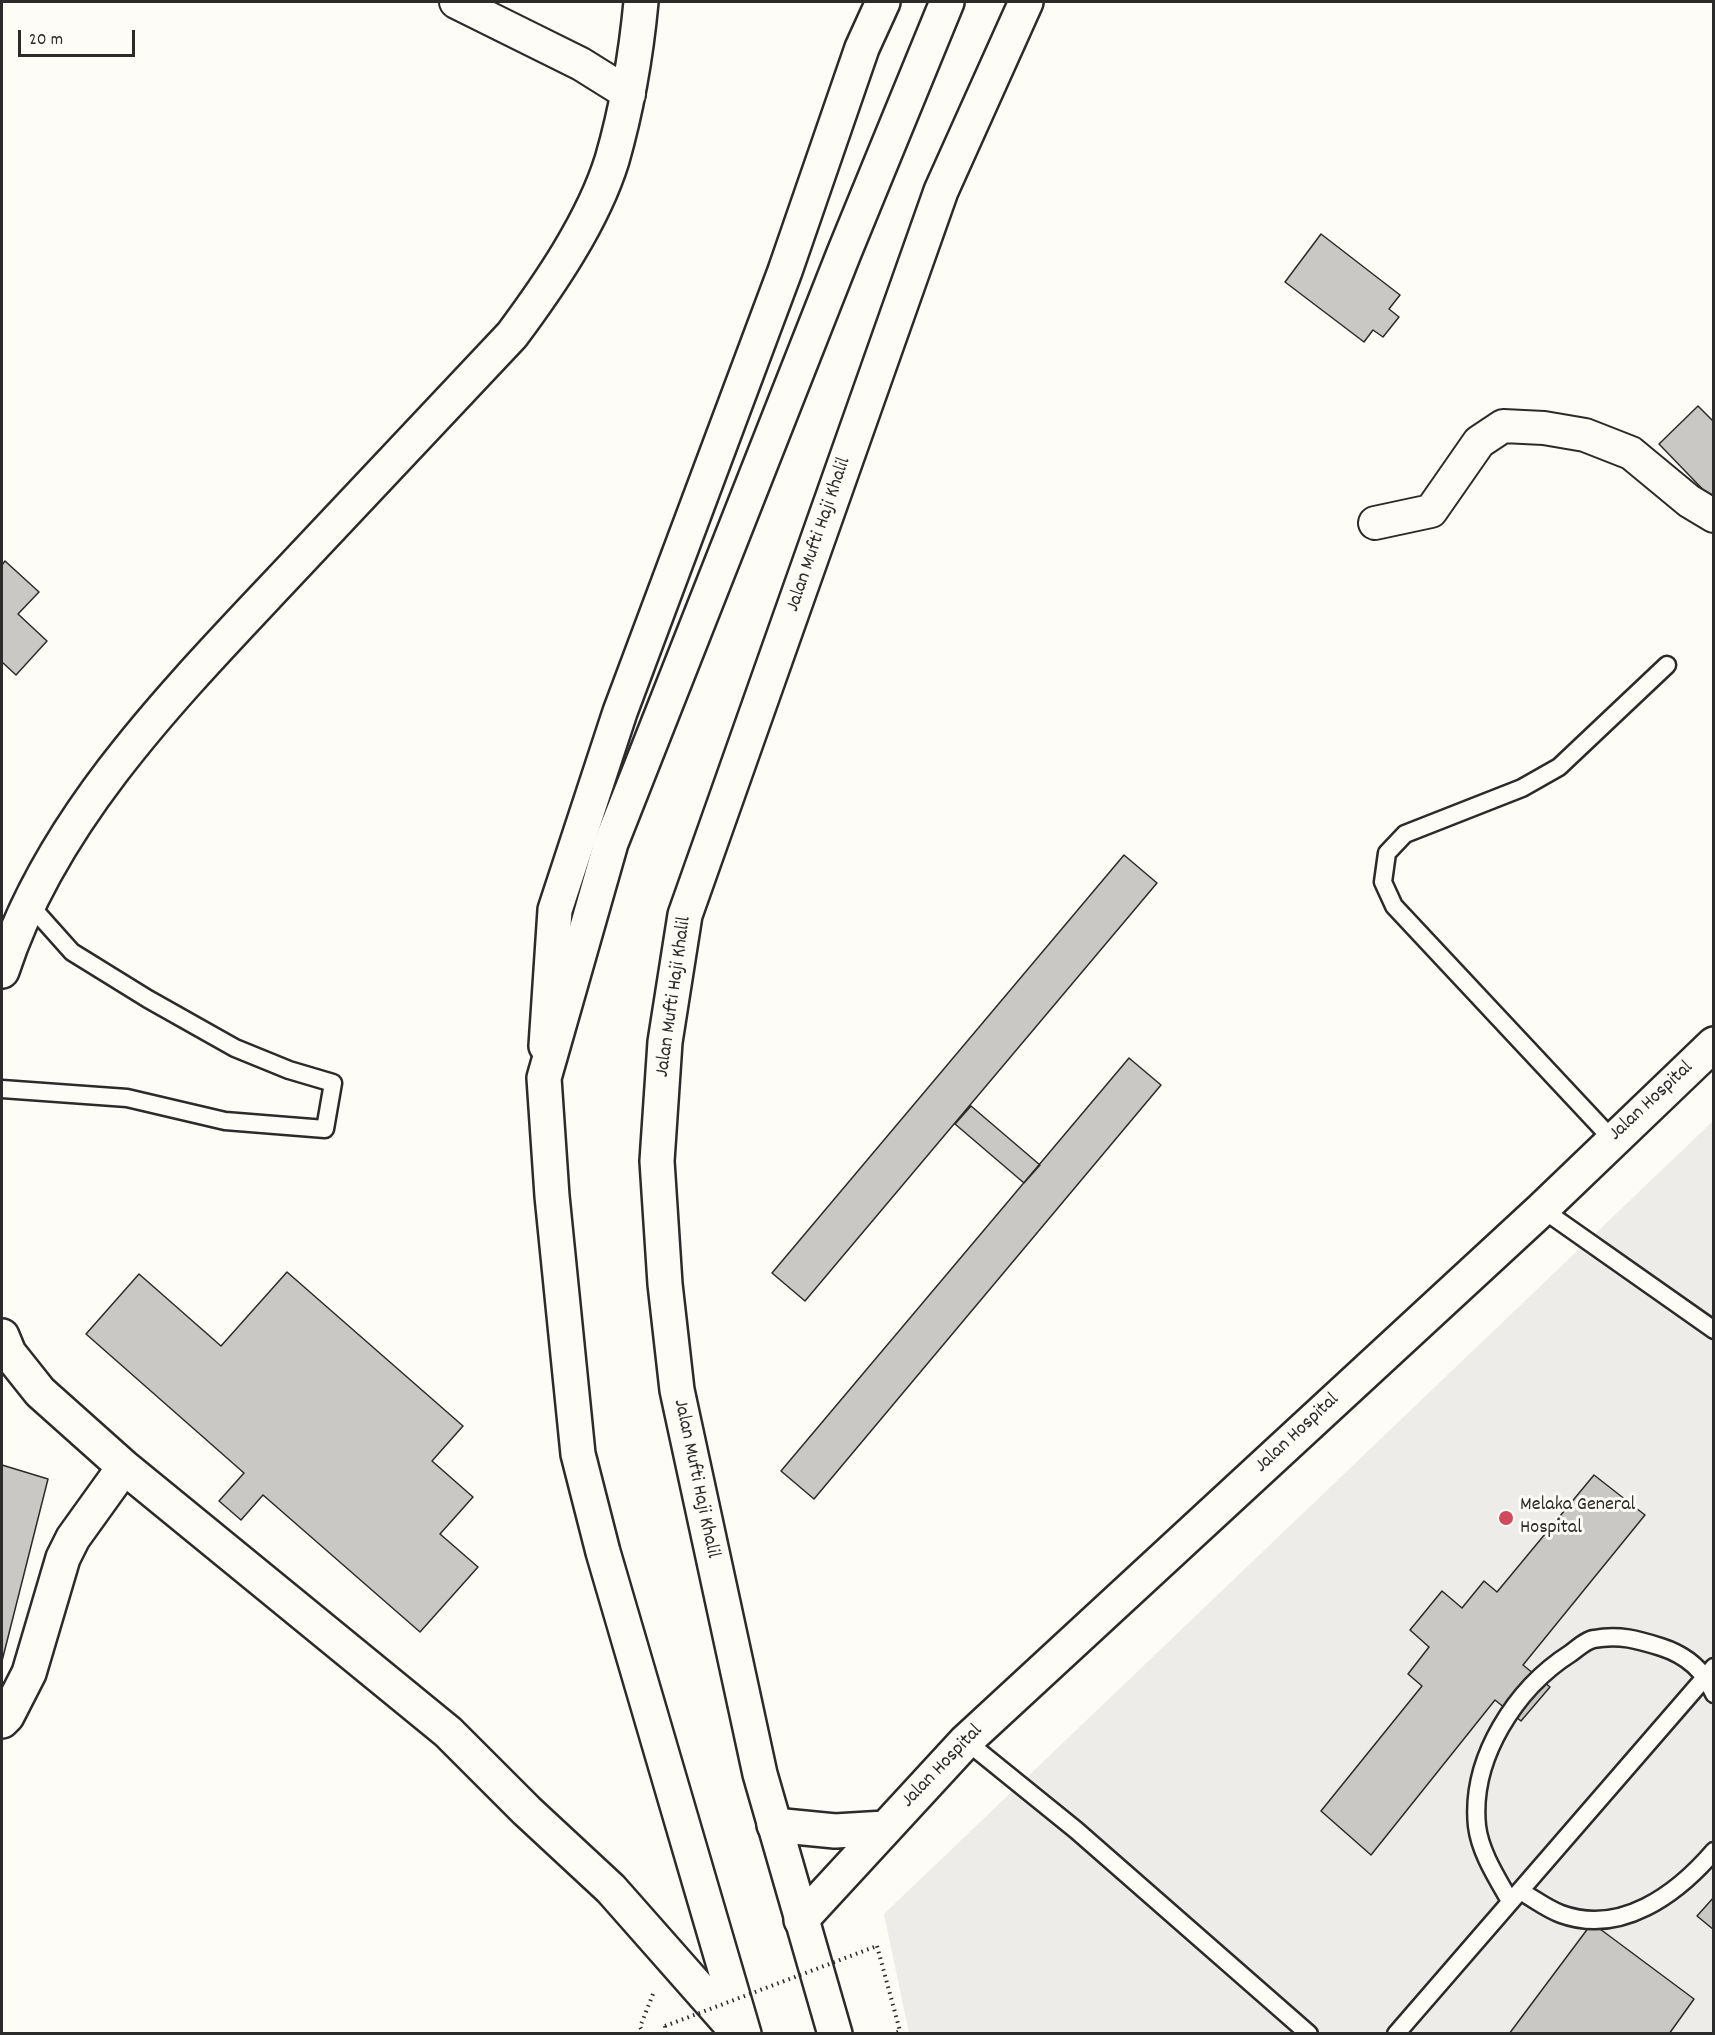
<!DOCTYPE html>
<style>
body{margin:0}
#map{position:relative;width:1715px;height:2035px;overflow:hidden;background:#fdfcf7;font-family:Dekko,sans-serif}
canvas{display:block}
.frame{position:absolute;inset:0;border:3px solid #2b2b2b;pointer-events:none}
.scale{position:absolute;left:18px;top:30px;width:117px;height:27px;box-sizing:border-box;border:3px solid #2b2b2b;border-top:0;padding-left:8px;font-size:18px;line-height:21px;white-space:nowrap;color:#2b2b2b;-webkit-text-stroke:4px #fdfcf7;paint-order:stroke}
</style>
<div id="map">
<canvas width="1715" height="2035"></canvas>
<div class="frame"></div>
<div class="scale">20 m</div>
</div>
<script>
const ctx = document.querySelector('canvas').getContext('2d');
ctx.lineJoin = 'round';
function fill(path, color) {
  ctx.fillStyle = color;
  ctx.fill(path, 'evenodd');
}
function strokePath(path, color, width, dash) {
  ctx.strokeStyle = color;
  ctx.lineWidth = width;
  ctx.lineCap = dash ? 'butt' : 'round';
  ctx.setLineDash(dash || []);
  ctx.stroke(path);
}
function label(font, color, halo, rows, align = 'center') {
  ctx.font = font + ' Dekko,sans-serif';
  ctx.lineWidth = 6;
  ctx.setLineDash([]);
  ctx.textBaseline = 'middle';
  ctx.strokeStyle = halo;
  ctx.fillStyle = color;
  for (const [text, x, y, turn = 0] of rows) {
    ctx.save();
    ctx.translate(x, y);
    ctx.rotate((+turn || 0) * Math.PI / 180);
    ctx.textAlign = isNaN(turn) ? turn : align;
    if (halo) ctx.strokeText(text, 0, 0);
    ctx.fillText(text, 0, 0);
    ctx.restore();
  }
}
const built = new Path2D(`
 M1713,1121V2033H909L884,1914Z`);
const building = new Path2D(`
 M1321,234L1400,295L1389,309L1399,317L1383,337L1373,330L1364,342L1285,282Z
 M1698,406L1714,422V501L1659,444Z
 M5,561L39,592L18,614L47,641L16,675L2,662V565Z
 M1124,855L1157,883L805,1301L772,1273Z
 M1129,1058L1161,1085L814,1499L781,1471Z
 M971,1106L1040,1165L1024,1183L955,1124Z
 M287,1272L463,1426L432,1461L473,1497L440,1534L478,1567L420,1632L263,1495L241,1520L219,1501L244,1473L86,1334L139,1274L221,1346Z
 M2,1465L48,1479L2,1661Z
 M1594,1475L1645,1515L1523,1665L1550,1687L1521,1721L1495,1700L1371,1855L1321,1811L1422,1686L1408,1674L1429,1647L1410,1630L1442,1591L1462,1608L1484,1581L1497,1592Z
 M1714,1897V1930L1697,1916Z
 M1592,1923L1694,1999L1669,2034H1509Z`);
const path = new Path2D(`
 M877,1946L900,2031L893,2034
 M665,2026L666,2034
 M644,2034L640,2027L653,1994`);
const service = new Path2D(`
 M2,1089L127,1098L225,1121L325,1129L333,1083L289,1070L235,1048L148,999L72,952L30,905
 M1612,1139L1394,906L1383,882L1387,853L1405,834L1522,788L1559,767L1667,665
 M1542,1209L1714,1330
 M966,1741L1076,1830L1309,2034
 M1520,1891C1533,1898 1547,1909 1561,1914C1621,1936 1677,1894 1714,1851
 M1510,1901C1497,1878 1480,1852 1477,1826C1470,1758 1516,1688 1571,1653C1578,1648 1586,1640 1594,1639C1619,1634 1639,1640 1661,1647C1686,1655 1704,1670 1714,1694
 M1396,2034L1714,1667`);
const minor = new Path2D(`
 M456,2L581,64L629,94
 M1375,523L1431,511L1479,442L1503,426L1544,428L1585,435L1631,453L1689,501L1714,516`);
const tertiary = new Path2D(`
 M2,971C52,817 176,692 285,576C360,496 436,416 512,335C550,284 593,221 612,160C627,108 636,55 641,2
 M2,1336L9,1353L40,1392L124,1467L448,1732L527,1811L611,1889L739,2034
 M2,1721L7,1716L29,1673L63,1558L73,1538L124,1467
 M774,1825L835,1831L885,1828
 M801,1920L966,1741L1542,1209L1714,1044`);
const secondary = new Path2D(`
 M546,1046L555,910L620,712L785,271L862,48L883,2`);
const trunk = new Path2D(`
 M744,2034L603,1552L578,1454L552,1196L544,1078L611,843L844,253L947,2
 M835,2034L760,1774L677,1390L665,1284L657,1161L665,1042L685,915L941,191L1026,2`);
const pathBridge = new Path2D(`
 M665,2026L877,1946`);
const markers = [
 [1506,1518,8,"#d1495b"]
];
const streetNames = [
 ["Jalan Mufti Haji Khalil",820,535,-71],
 ["Jalan Mufti Haji Khalil",675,997,-82],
 ["Jalan Hospital",1652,1102,-43],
 ["Jalan Hospital",1298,1434,-43],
 ["Jalan Mufti Haji Khalil",695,1479,78],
 ["Jalan Hospital",943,1767,-46]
];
const poiNames = [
 ["Melaka General",1520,1506],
 ["Hospital",1520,1529]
];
fill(built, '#edece8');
fill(building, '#c9c8c4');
strokePath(building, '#2b2b2b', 1.5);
strokePath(service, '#2b2b2b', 21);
strokePath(minor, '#2b2b2b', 36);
strokePath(tertiary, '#2b2b2b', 38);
strokePath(secondary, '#2b2b2b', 38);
strokePath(trunk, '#2b2b2b', 38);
strokePath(path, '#2b2b2b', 4, [1.5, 4.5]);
strokePath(service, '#fdfcf7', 16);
strokePath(minor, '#fdfcf7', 32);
strokePath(tertiary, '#fdfcf7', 33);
strokePath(secondary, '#fdfcf7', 33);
strokePath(trunk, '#fdfcf7', 33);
strokePath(pathBridge, '#2b2b2b', 4, [1.5, 4.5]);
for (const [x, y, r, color] of markers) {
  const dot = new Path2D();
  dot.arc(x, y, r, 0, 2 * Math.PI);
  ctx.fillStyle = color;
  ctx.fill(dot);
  strokePath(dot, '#fdfcf7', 2);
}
label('20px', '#2b2b2b', '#fdfcf7', streetNames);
label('20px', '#2b2b2b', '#fdfcf7', poiNames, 'left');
</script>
